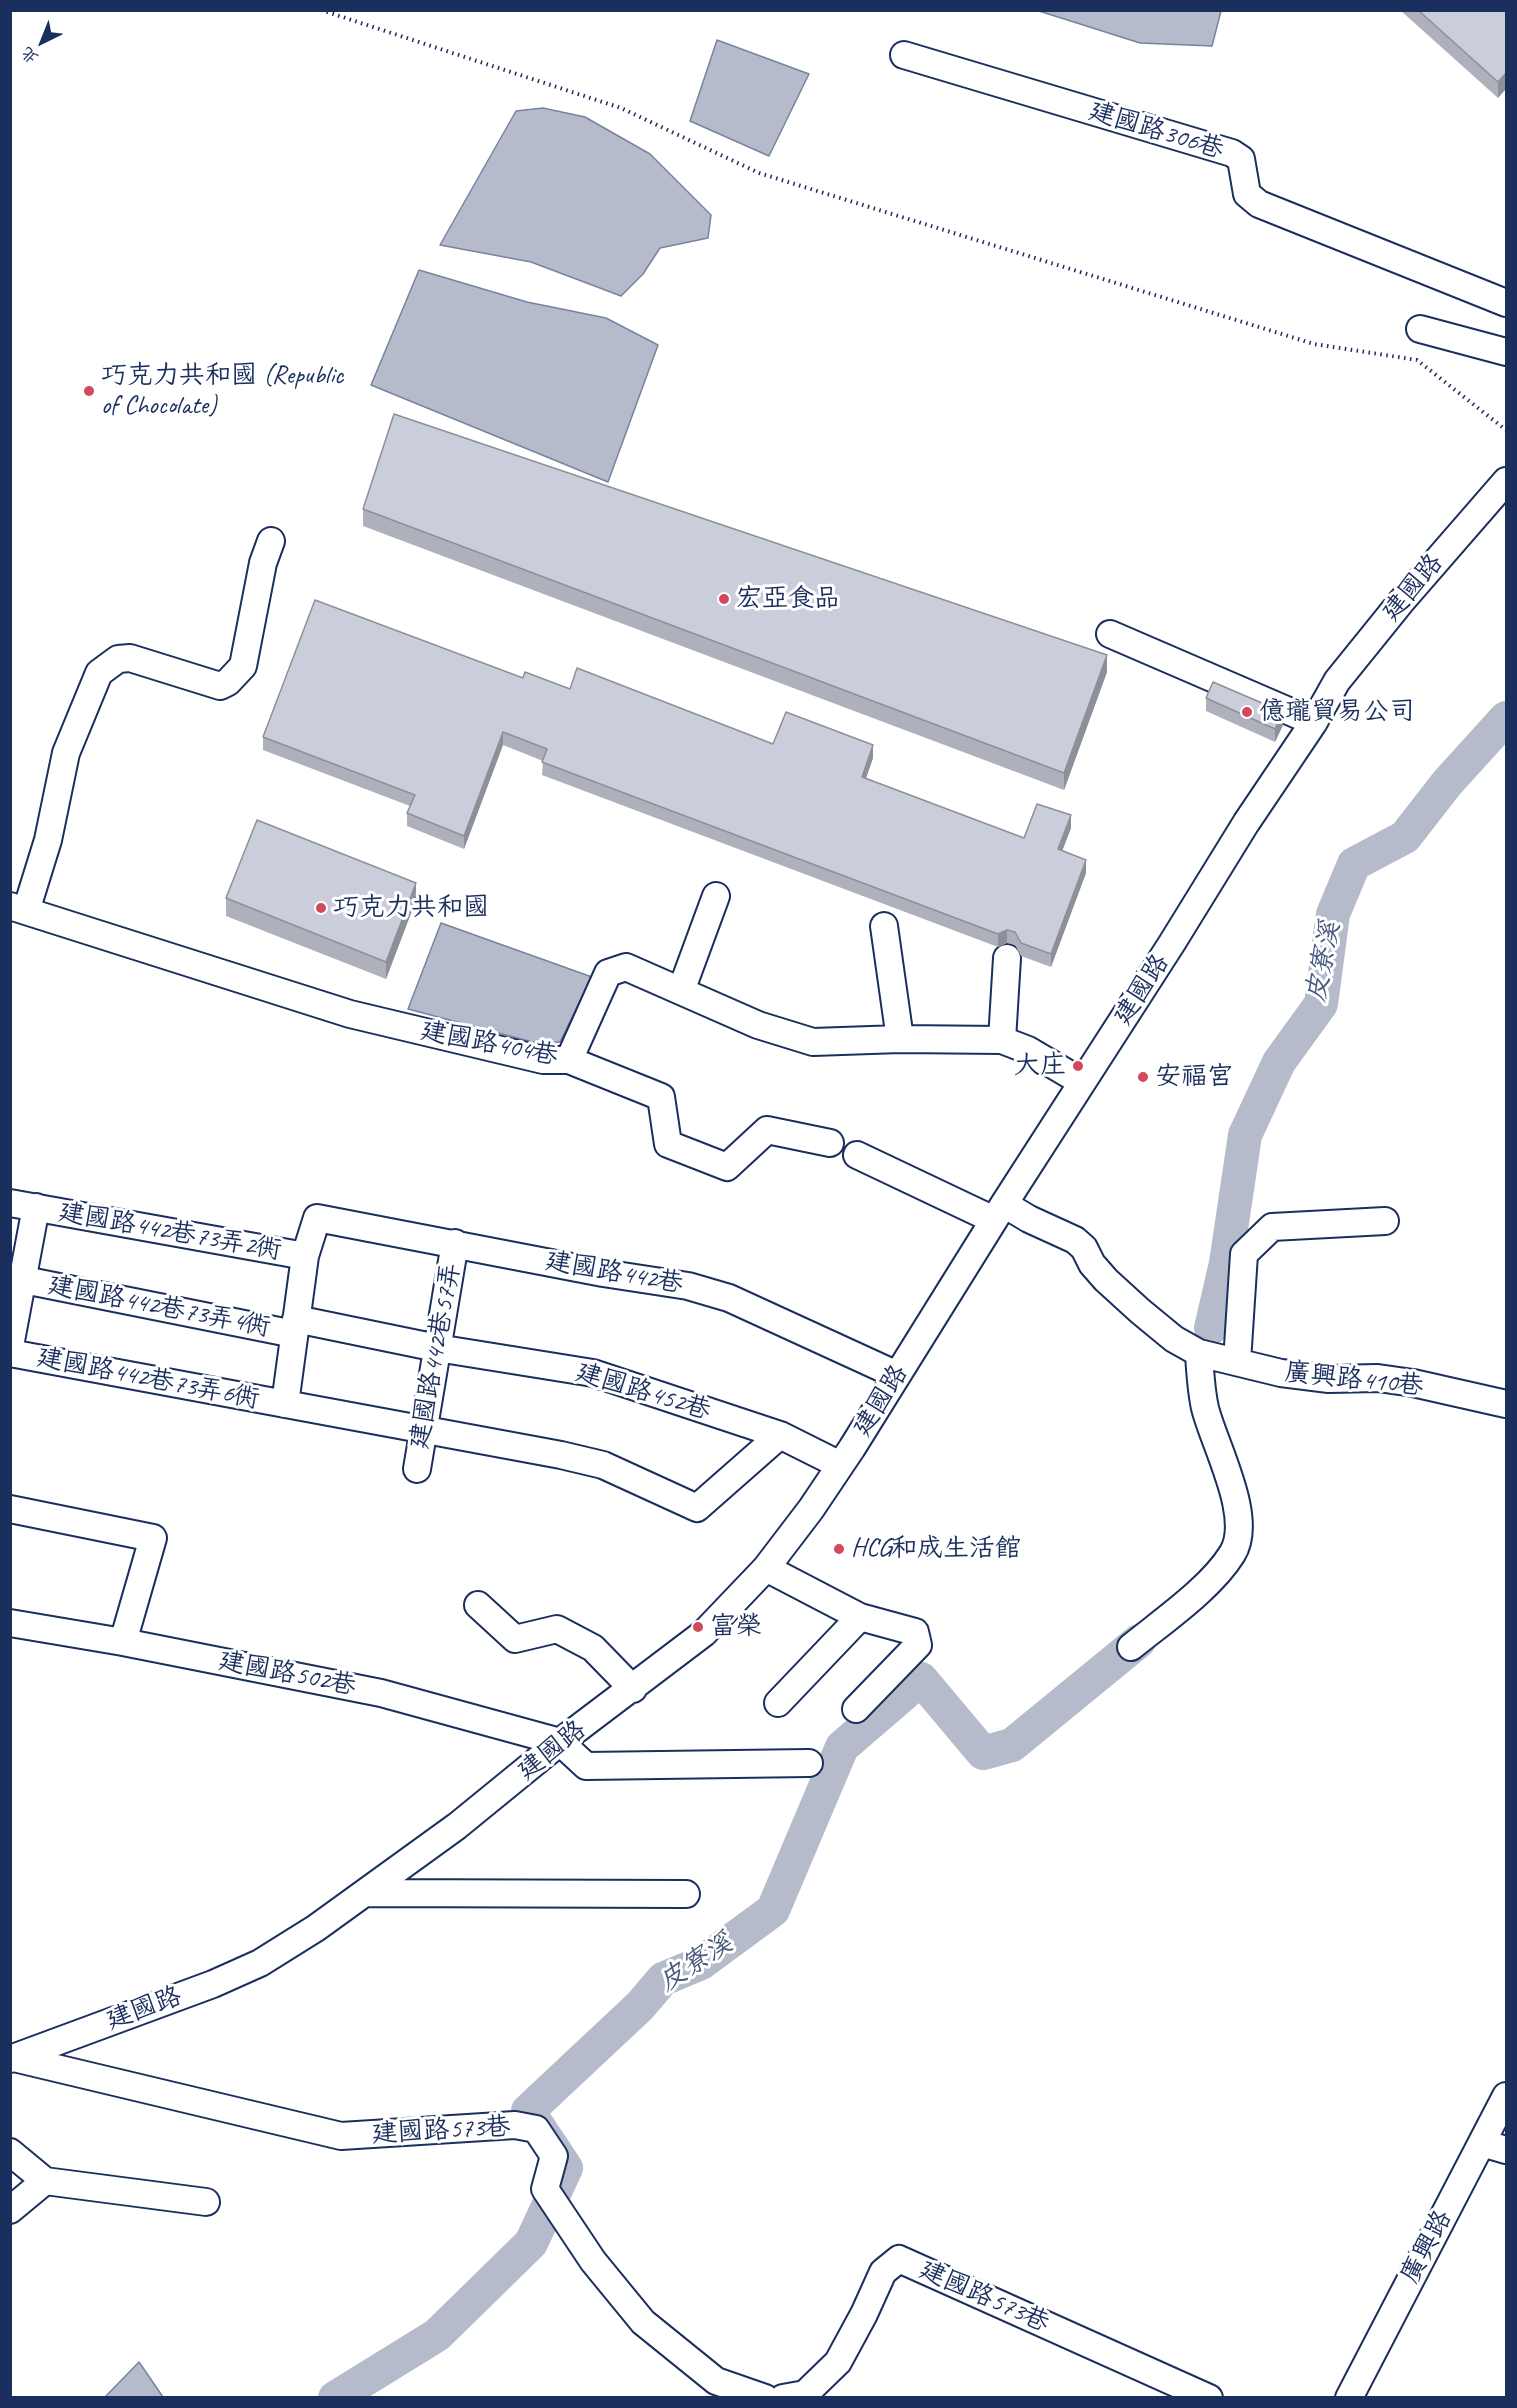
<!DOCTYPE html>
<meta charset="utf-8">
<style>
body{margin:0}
#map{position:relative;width:1517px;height:2408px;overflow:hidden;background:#fff;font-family:Caveat,"LXGW WenKai TC",sans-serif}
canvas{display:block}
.frame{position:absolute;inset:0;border:12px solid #1b2f5e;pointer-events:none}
.north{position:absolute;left:12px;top:12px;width:60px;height:60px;-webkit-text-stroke:4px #fff;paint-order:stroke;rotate:223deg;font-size:16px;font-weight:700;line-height:24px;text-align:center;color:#1b2f5e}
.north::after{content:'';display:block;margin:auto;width:21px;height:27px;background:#1b2f5e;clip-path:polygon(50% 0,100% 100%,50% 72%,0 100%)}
</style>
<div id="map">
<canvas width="1517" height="2408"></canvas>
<div class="frame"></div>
<div class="north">北</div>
</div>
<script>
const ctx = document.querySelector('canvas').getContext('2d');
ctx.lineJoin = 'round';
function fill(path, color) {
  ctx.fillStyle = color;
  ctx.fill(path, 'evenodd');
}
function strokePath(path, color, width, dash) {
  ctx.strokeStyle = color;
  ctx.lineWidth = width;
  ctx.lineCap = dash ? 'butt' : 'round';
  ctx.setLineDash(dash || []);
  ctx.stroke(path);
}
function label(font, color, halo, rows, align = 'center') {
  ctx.font = font + ' Caveat,"LXGW WenKai TC",sans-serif';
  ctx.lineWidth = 6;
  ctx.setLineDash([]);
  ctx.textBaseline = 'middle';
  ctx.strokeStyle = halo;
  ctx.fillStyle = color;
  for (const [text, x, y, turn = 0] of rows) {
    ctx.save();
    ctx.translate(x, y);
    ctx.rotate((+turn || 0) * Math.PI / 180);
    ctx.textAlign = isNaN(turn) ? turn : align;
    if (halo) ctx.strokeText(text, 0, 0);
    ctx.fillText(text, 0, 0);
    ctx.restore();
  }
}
const water = new Path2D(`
 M1039,11H1221L1212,46L1140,43Z
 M717,40L809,74L769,156L690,121Z
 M543,108L585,117L650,154L711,215L708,238L660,248L643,274L621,296L531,262L440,245L516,111Z
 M419,270L527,302L606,318L658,345L608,482L371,385Z
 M441,923L592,977L560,1042L540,1044L408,1009Z
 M139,2362L163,2397H105Z`);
const river = new Path2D(`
 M1211,1328L1226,1263L1245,1135L1279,1062L1321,1004L1333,914L1354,864L1405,837L1447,783L1506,718
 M335,2398L437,2335L531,2243L566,2168L528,2111L640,2006L663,1979L701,1963L773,1910L842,1747L921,1679L983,1753L1012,1745L1139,1641`);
const path = new Path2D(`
 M321,10L621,108L759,173L1314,344L1417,360L1506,430`);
const minor = new Path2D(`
 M904,55L1232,153L1241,159L1247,194L1259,204L1506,303
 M1420,329L1506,352
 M1110,634L1314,722
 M10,906L350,1014L543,1060H569L608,973L626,967L758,1025L813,1042L900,1039L1002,1040L1028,1050L1082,1082
 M26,911L48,840L66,753L99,673L118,659L130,658L220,686L228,682L243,666L263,563L271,541
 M884,926L900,1039
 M681,991L716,896
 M1002,1040L1007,958
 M569,1060L661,1097L668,1144L727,1167L767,1130L830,1143
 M857,1155L994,1220
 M10,1203L305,1256
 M1004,1204L1029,1219L1075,1240L1084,1248L1092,1264L1106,1280L1140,1311L1174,1339L1199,1353L1281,1373L1329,1379L1378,1378L1413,1383L1506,1404
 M24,1280L294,1334
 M296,1319L437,1348L593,1373L780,1435L840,1465
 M10,1346L36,1207
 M10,1353L561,1455L603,1465L697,1508L780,1435
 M1237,1362L1244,1254L1272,1227L1385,1221
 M285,1404L305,1256L317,1218L603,1273L688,1286L729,1298L897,1375
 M417,1469L455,1243
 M10,1509L153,1538L123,1642
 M766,1568L860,1617L915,1632L918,1645L856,1709
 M478,1605L515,1639L557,1629L593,1648L633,1689
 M10,1623L123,1642L381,1693L560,1742L586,1766L809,1763
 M1131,1647C1163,1621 1211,1588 1232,1554C1255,1518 1214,1445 1205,1408C1201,1390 1200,1371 1199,1353
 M778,1703L860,1617
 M365,1893L686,1894
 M14,2058L341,2136L515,2125L536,2129L554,2156L545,2189L593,2261L643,2322L716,2381L765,2398
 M10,2059L213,1984L260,1963L316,1928L457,1826L560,1742L704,1633L766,1568L811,1509L852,1448L1004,1204L1172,943L1246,823L1314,722L1337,681L1400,603L1506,481
 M1482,2143L1506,2150
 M10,2152L45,2181L206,2202
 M10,2210L45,2181
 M783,2398L805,2394L838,2362L864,2314L883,2272L899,2259L1209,2398
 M1349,2398L1506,2096`);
const wall = new Path2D(`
 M1400,10H1506L1498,98Z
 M363,509L1107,672L1064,790L363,526Z
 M523,678L570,689L773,744L873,758L866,778L1024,838L1071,828L1062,851L1086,873L1051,967L1021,956L1015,945L1007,943L998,947L542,775L543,761L503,745L464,849L407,826V813L410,806L263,750V737Z
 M1206,698L1283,725L1275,742L1206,711Z
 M226,898L416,900L386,979L226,916Z`);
const shadedWall = new Path2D(`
 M1506,73V89L1498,98V82Z
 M1107,655V672L1064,790V773Z
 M1283,712V725L1275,742V729Z
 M503,732V745L464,849V836Z
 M873,745V758L862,790V777Z
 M1071,815V828L1058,862V849Z
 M1086,860V873L1051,967V954Z
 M416,883V900L386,979V962Z
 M1007,930V943L998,947V934Z`);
const building = new Path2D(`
 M1418,10H1506V73L1498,82Z
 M394,414L1107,655L1064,773L363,509Z
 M315,600L523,678L525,672L570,689L577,668L773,744L786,712L873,745L862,777L1024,838L1037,804L1071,815L1058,849L1086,860L1051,954L1021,943L1015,932L1007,930L998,934L542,762L547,749L503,732L464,836L407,813L415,795L263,737Z
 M1213,682L1283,712L1275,729L1206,698Z
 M257,820L416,883L386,962L226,898Z`);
const markers = [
 [89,391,6,"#d1495b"],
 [724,599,6,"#d1495b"],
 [1247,712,6,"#d1495b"],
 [321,908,6,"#d1495b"],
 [1078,1066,6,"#d1495b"],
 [1143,1077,6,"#d1495b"],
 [839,1549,6,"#d1495b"],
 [698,1627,6,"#d1495b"]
];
const streetNames = [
 ["建國路306巷",1156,131,17],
 ["建國路",1413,588,-50],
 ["建國路",1142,990,-57],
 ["建國路404巷",489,1044,11],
 ["建國路442巷73弄2衖",170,1232,10],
 ["建國路442巷",614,1273,10],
 ["建國路442巷73弄4衖",159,1307,11],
 ["建國路442巷57弄",436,1356,-80],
 ["建國路442巷73弄6衖",148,1379,11],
 ["廣興路410巷",1354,1380,6],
 ["建國路452巷",643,1392,17],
 ["建國路",881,1401,-58],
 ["建國路502巷",287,1674,11],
 ["建國路",552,1751,-38],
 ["建國路",144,2009,-20],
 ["建國路573巷",441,2131,-3],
 ["廣興路",1427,2247,-62],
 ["建國路573巷",984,2297,24]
];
const poiNames = [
 ["巧克力共和國 (Republic",101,376],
 ["of Chocolate)",101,406],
 ["宏亞食品",736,599],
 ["億瓏貿易公司",1259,712],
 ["巧克力共和國",333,908],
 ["大庄",1066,1066,"right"],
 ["安福宮",1155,1077],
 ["HCG和成生活館",851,1549],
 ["富榮",710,1627]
];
const waterNames = [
 ["皮寮溪",1324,962,-79],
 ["皮寮溪",696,1963,-33]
];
fill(water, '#b5bbca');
strokePath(water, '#77839f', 1.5);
strokePath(river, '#b5bbca', 34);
strokePath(minor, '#1b2f5e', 30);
strokePath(path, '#1b2f5e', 4, [1.5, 4.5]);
strokePath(minor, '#fff', 26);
fill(wall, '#aeb1bb');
fill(shadedWall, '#8d9099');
fill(building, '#caceda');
strokePath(building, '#8d9099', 1.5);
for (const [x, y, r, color] of markers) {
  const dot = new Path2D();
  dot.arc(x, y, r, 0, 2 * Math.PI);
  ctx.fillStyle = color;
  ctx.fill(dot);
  strokePath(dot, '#fff', 2);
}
label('26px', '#1b2f5e', '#fff', streetNames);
label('26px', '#1b2f5e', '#fff', poiNames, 'left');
label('italic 27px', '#49597e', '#fff', waterNames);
</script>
